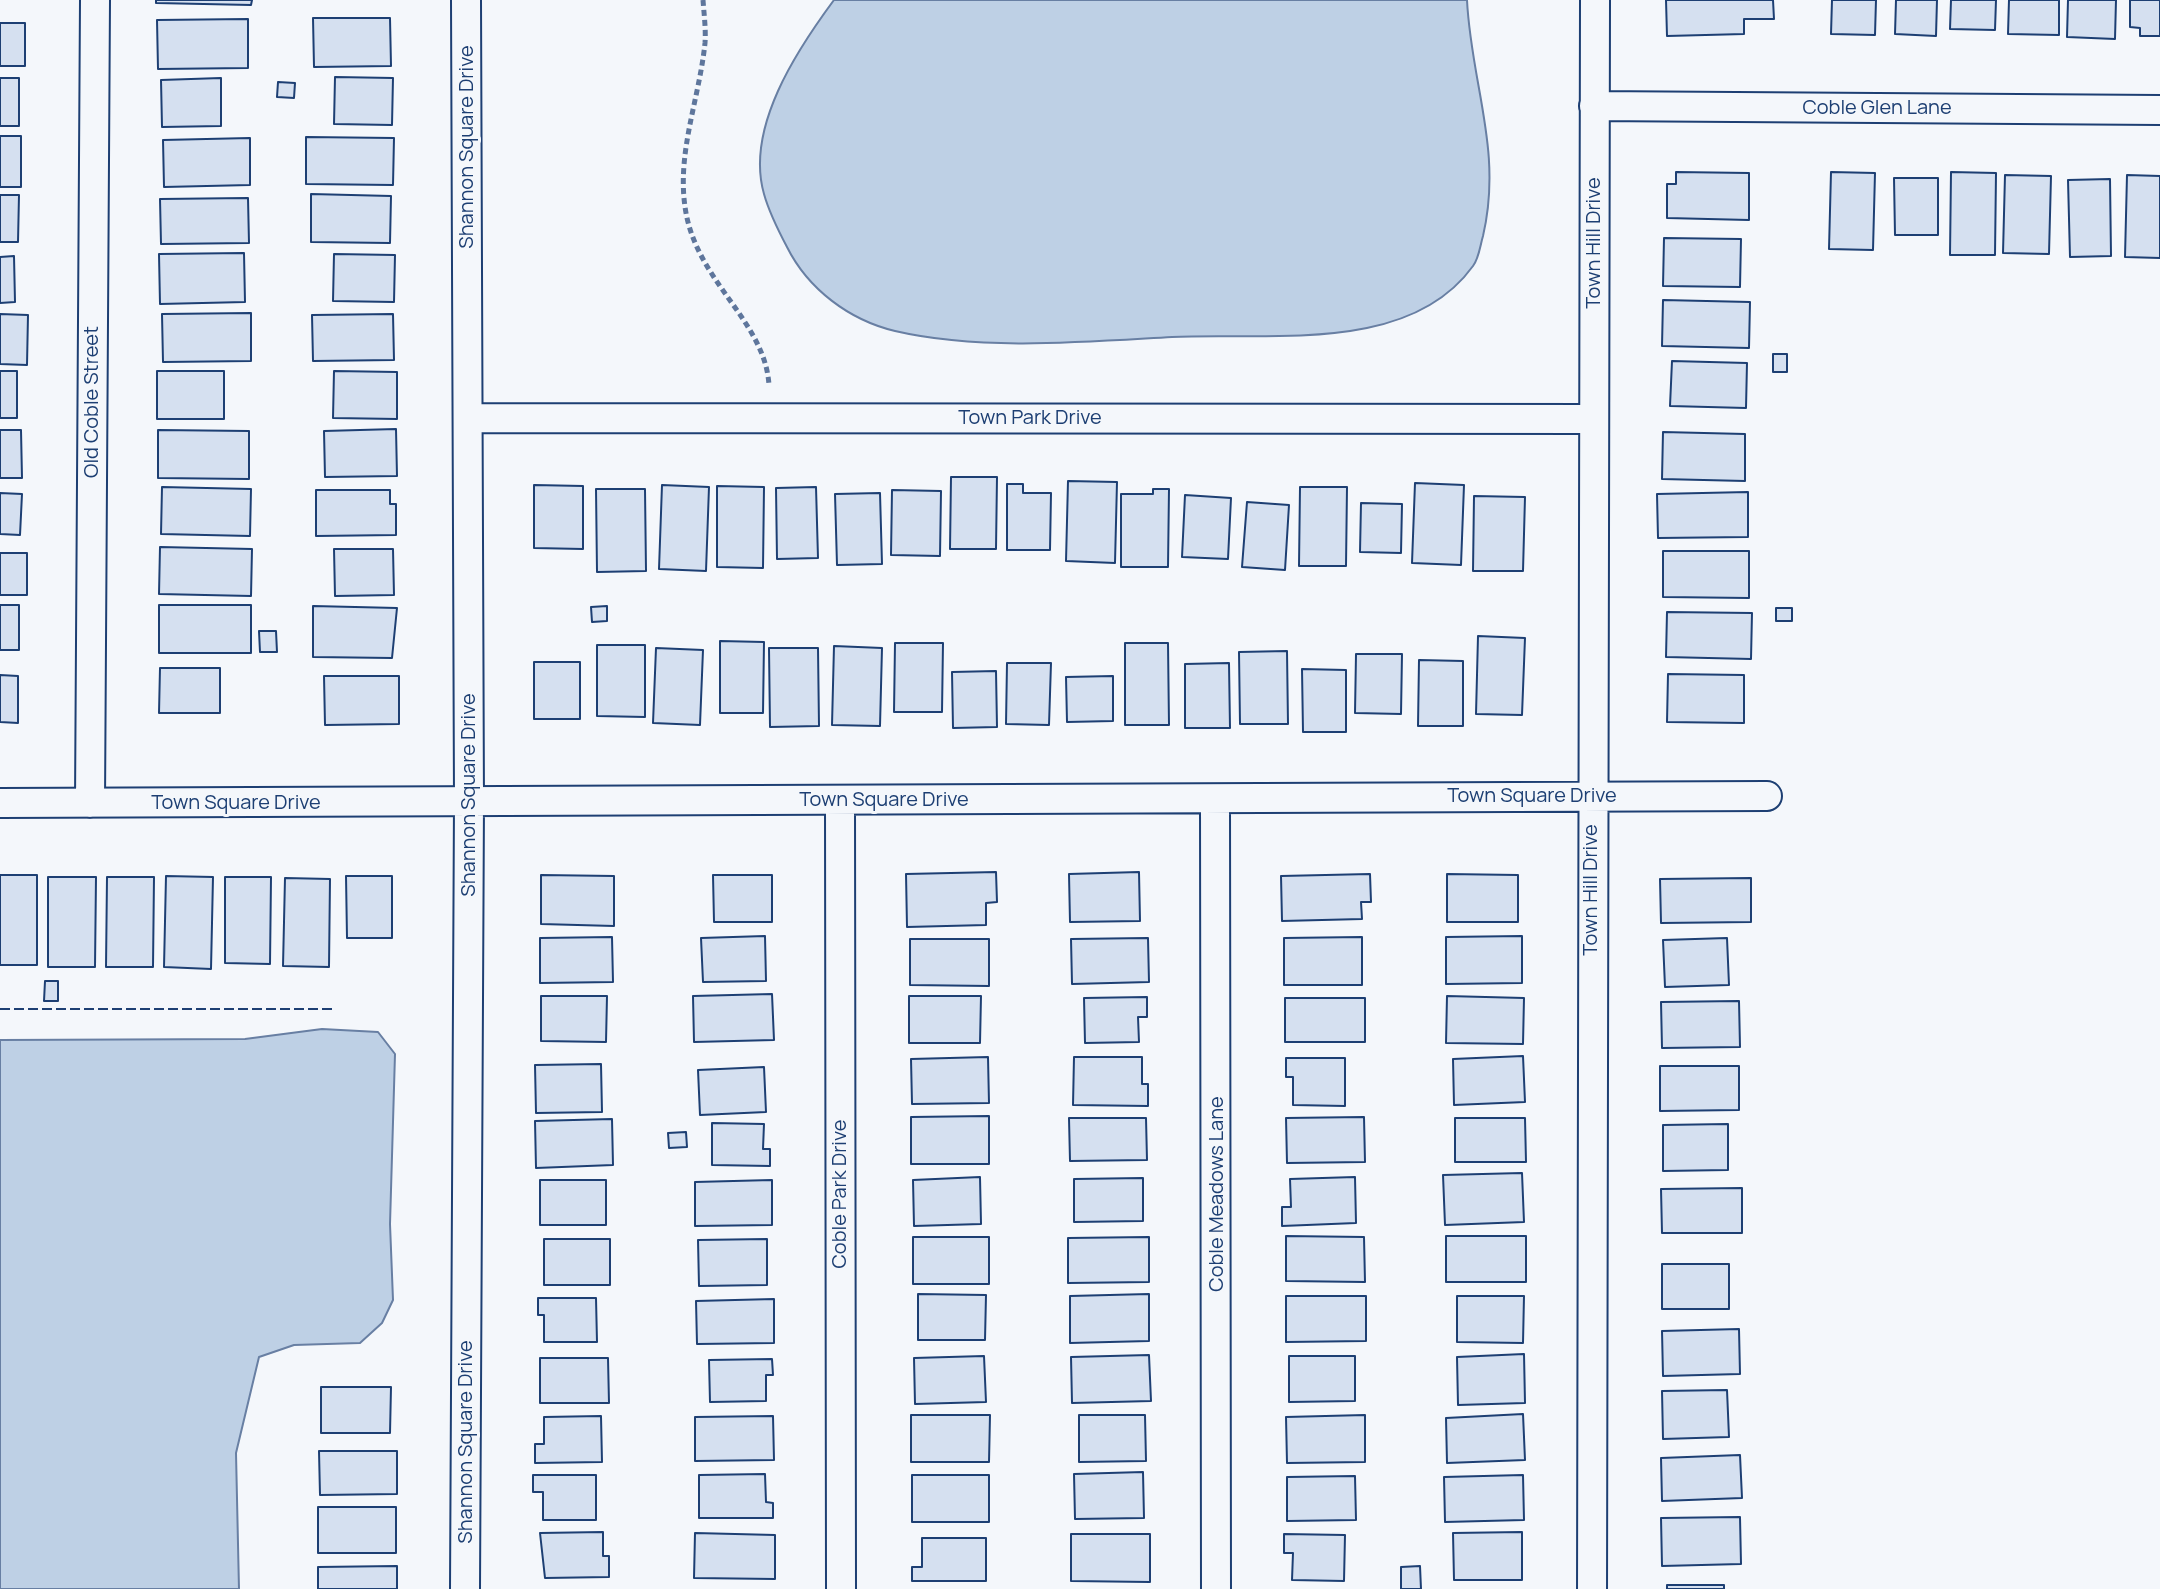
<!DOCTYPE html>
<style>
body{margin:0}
canvas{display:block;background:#f4f7fb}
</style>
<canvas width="2160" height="1589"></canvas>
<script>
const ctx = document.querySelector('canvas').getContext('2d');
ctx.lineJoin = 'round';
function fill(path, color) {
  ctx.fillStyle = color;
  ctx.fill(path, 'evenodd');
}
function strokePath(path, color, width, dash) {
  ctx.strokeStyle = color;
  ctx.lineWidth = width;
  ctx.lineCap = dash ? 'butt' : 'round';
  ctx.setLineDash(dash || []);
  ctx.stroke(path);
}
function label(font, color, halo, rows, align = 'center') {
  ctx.font = font + ' Manrope,sans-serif';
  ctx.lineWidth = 6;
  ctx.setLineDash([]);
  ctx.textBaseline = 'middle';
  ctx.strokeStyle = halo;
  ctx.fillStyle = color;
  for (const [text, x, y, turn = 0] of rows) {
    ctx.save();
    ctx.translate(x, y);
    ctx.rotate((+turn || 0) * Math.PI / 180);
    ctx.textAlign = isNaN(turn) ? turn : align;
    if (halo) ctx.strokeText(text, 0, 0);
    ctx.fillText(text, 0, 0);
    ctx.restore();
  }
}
const water = new Path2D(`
 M834,0H1467C1471,84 1503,150 1483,236C1480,246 1479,258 1473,266C1409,355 1268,332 1172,337C1084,342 981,351 895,331C849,320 808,289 787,247C778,230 769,212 764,194C745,128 797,50 834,0Z
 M322,1029L378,1032L395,1054L390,1224L393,1300L382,1323L360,1343L294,1345L259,1357L236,1453L239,1589H0V1040L245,1039Z`);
const building = new Path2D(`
 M156,0H252L251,5L156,3Z
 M1666,0H1773L1774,19H1744V34L1667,36Z
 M1832,0H1876L1875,35L1831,34Z
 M1896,0H1937L1936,36L1895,34Z
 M1951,0H1996L1995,30L1950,29Z
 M2009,0H2059V35L2008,34Z
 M2068,0H2116L2115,39L2067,37Z
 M2130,0H2160V36H2140V28L2130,27Z
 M313,18H390L391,66L314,67Z
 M248,19V68L158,69L157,20Z
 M0,23H25V66H0Z
 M335,77L393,78L392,125L334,124Z
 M0,78H19V126H0Z
 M221,78V126L162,127L161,80Z
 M278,82L295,83L294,98L277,97Z
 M0,136H21V187H0Z
 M306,137L394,138L393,185L306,184Z
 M250,138V185L164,187L163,140Z
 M1676,172L1749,173V220L1667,218V184H1676Z
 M1831,172L1875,173L1873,250L1829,249Z
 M1951,172L1996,173L1995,255H1950Z
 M2005,175L2051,176L2049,254L2003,253Z
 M2127,175L2160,176V258L2125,257Z
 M1894,178H1938V235H1895Z
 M2110,179L2111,256L2070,257L2068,180Z
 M311,194L391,196L390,243L311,242Z
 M0,195H19L18,242H0Z
 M248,198L249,243L161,244L160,199Z
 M1664,238L1741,239L1740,287L1663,286Z
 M244,253L245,302L160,304L159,254Z
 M334,254L395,255L394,302L333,301Z
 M14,256L15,302L0,303V257Z
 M1663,300L1750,302L1749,348L1662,346Z
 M251,313V361L163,362L162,314Z
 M0,314L28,315L27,365L0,364Z
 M393,314L394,360L313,361L312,315Z
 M1773,354H1787V372H1773Z
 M1672,361L1747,363L1746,408L1670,406Z
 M0,371H17V418H0Z
 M157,371H224V419H157Z
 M334,371L397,372V419L333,418Z
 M396,429L397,476L325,477L324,431Z
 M0,430H21L22,478H0Z
 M158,430L249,431V479L158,478Z
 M1663,432L1745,434V481L1662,479Z
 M951,477H997L996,549H950Z
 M1068,481L1117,482L1115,563L1066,561Z
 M1415,483L1464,485L1461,565L1412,563Z
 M1007,484H1023V493H1051L1050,550H1007Z
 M534,485L583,486V549L534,548Z
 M662,485L709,487L706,571L659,569Z
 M717,486L764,487L763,568L717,567Z
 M162,487L251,489L250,536L161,534Z
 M816,487L818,558L777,559L776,488Z
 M1300,487H1347L1346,566H1299Z
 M596,489H645L646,571L597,572Z
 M1153,489H1169L1168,567H1121V494H1153Z
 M316,490H390V504H396V535L316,536Z
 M892,490L941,491L940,556L891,555Z
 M1748,492V537L1658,538L1657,494Z
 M0,493L22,494L20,535L0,534Z
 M880,493L882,564L837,565L835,494Z
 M1185,495L1231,498L1228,559L1182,557Z
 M1474,496L1525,497L1523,571H1473Z
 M1247,502L1289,505L1285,570L1242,567Z
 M1361,503L1402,504L1401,553L1360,552Z
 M160,547L252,549L251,596L159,594Z
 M334,549H393L394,595L335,596Z
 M1663,551H1749V598L1663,597Z
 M0,553H27V595H0Z
 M0,605H19V650H0Z
 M159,605H251V653H159Z
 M313,606L397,608L392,658L313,657Z
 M607,606V621L592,622L591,607Z
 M1776,608H1792V621H1776Z
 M1667,612L1752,613L1751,659L1666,657Z
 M259,631H276L277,652H260Z
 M1478,636L1525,638L1522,715L1476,714Z
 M720,641L764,642L763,713H720Z
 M895,643H943L942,712H894Z
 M1125,643H1168L1169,725H1125Z
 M597,645H645V717L597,716Z
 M834,646L882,648L880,726L832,725Z
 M656,648L703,650L700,725L653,723Z
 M769,648H818L819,726L770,727Z
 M1287,651L1288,724H1240L1239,652Z
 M1356,654H1402L1401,714L1355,713Z
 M1419,660L1463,661V726H1418Z
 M534,662H580V719H534Z
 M1007,663H1051L1049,725L1006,724Z
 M1229,663L1230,728H1185V664Z
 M160,668H220V713H159Z
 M1302,669L1346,670V732H1303Z
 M996,671L997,727L953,728L952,672Z
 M1668,674L1744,675V723L1667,722Z
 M0,675L18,676V723L0,722Z
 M324,676H399V724L325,725Z
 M1113,676V721L1067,722L1066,677Z
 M996,872L997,902L986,903V925L907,927L906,874Z
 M1139,872L1140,921L1070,922L1069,874Z
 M1370,874L1371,902H1361L1362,919L1282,921L1281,876Z
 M1447,874L1518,875V922H1447Z
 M0,875H37V965H0Z
 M541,875L614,876V926L541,924Z
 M713,875H772V922H714Z
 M166,876L213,877L211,969L164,967Z
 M346,876H392V938H347Z
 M48,877H96L95,967H48Z
 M107,877H154L153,967H106Z
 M225,877H271L270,964L225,963Z
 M285,878L330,879L329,967L283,966Z
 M1751,878V922L1661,923L1660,879Z
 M765,936L766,981L703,982L701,938Z
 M1522,936V983L1446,984V937Z
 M612,937L613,982L540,983V938Z
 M1362,937V985H1284V938Z
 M1148,938L1149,982L1072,984L1071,939Z
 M1727,938L1729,985L1665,987L1663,940Z
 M910,939H989V986L910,985Z
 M45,981H58V1001H44Z
 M772,994L774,1040L694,1042L693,996Z
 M541,996H607L606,1042L541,1041Z
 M909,996H981L980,1043H909Z
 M1447,996L1524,998L1523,1044L1446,1043Z
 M1147,997V1017H1138L1139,1042L1085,1043L1084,998Z
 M1285,998H1365V1042H1285Z
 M1739,1001L1740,1047L1662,1048L1661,1002Z
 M1523,1056L1525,1102L1454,1105L1453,1059Z
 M988,1057L989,1103L912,1104L911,1059Z
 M1074,1057H1142V1084H1148V1106L1073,1105Z
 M1286,1058H1345V1106L1293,1105V1077H1286Z
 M601,1064L602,1112L536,1113L535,1065Z
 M1660,1066H1739V1110L1660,1111Z
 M764,1067L766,1112L700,1115L698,1070Z
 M989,1116V1164H911V1117Z
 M1364,1117L1365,1162L1287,1163L1286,1118Z
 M1069,1118H1146L1147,1160L1070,1161Z
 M1455,1118H1525L1526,1162H1455Z
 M612,1119L613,1165L536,1168L535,1121Z
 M712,1123L764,1124L763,1149H770V1166L712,1165Z
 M1728,1124V1170L1663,1171V1125Z
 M686,1132L687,1147L669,1148L668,1133Z
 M1522,1173L1524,1222L1445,1225L1443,1175Z
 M980,1177L981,1224L914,1226L913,1180Z
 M1355,1177L1356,1223L1282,1226V1207H1291L1290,1179Z
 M1143,1178V1221L1074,1222V1179Z
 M540,1180H606V1225H540Z
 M772,1180V1225L695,1226V1182Z
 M1742,1188V1233H1662L1661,1189Z
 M1286,1236L1364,1237L1365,1282L1286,1281Z
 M1446,1236H1526V1282H1446Z
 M913,1237H989V1284H913Z
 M1149,1237V1282L1068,1283V1238Z
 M544,1239H610V1285H544Z
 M767,1239V1285L699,1286L698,1240Z
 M1662,1264H1729V1309H1662Z
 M918,1294L986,1295L985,1340H918Z
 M1149,1294V1341L1070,1343V1296Z
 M1286,1296H1366V1341L1286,1342Z
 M1457,1296H1524L1523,1343L1457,1342Z
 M538,1298H596L597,1342H544V1315H538Z
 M774,1299V1343L697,1344L696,1301Z
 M1739,1329L1740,1374L1663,1376L1662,1331Z
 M1524,1354L1525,1403L1458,1405L1457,1357Z
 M1149,1355L1151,1401L1072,1403L1071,1357Z
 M984,1356L986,1402L915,1404L914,1358Z
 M1289,1356H1355V1401L1289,1402Z
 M540,1358H608L609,1403H540Z
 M772,1359L773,1375H766V1401L710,1402L709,1360Z
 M321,1387H391L390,1433H321Z
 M1727,1390L1729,1437L1663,1439L1662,1391Z
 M1523,1414L1525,1460L1447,1463L1446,1418Z
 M911,1415H990L989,1462H911Z
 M1079,1415H1145L1146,1461L1079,1462Z
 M1365,1415V1462L1287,1463L1286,1417Z
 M601,1416L602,1462L535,1463V1444H544V1417Z
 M773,1416L774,1460L695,1461V1417Z
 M319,1451H397V1494L320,1495Z
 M1740,1455L1742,1498L1662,1501L1661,1458Z
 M1143,1472L1144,1518L1075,1519L1074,1474Z
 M765,1474L766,1502L773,1503V1518H699V1475Z
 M533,1475H596V1520H543V1492H533Z
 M912,1475H989V1522H912Z
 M1523,1475L1524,1520L1445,1522L1444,1477Z
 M1355,1476L1356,1520L1287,1521V1477Z
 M318,1507H396V1553H318Z
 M1740,1517L1741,1564L1662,1566L1661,1518Z
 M603,1532V1556H609V1577L545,1578L540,1533Z
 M1522,1532V1580H1454L1453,1533Z
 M695,1533L775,1535V1579L694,1578Z
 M1071,1534H1150V1582L1071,1581Z
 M1284,1534L1345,1535L1344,1581L1292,1580L1293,1553H1284Z
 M922,1538H986V1581H912V1567H922Z
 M397,1566V1589H318V1567Z
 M1420,1566L1421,1589H1401V1567Z
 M1667,1585H1724V1589H1667Z`);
const path = new Path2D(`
 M703,0C704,14 706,29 705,43C699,102 674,158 687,218C702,285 765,323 769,385`);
const street = new Path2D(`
 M1594,106L2160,110
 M468,418L1593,419
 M1215,799L1216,1589
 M840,800L841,1589
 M0,803L1767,796
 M90,803L95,0
 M465,1589L469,802L466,0
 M1592,1589L1595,0`);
const fence = new Path2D(`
 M0,1009H335`);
const streetNames = [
 ["Coble Glen Lane",1877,108],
 ["Shannon Square Drive",467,147,-90],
 ["Town Hill Drive",1594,243,-90],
 ["Old Coble Street",92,402,-90],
 ["Town Park Drive",1030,418],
 ["Shannon Square Drive",469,795,-90],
 ["Town Square Drive",1532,796],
 ["Town Square Drive",884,800],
 ["Town Square Drive",236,803],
 ["Town Hill Drive",1591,890,-90],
 ["Coble Park Drive",840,1194,-90],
 ["Coble Meadows Lane",1217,1194,-90],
 ["Shannon Square Drive",466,1442,-90]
];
fill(water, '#bed0e5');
strokePath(water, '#687fa3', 2);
fill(building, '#d5e0f0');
strokePath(building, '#1d3f73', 2);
strokePath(street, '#1d3f73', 32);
strokePath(path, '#5e769c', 5, [6, 4]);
strokePath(street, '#f4f7fb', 28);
strokePath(fence, '#1d3f73', 2, [10, 4]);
label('20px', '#1d3f73', '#f4f7fb', streetNames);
</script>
